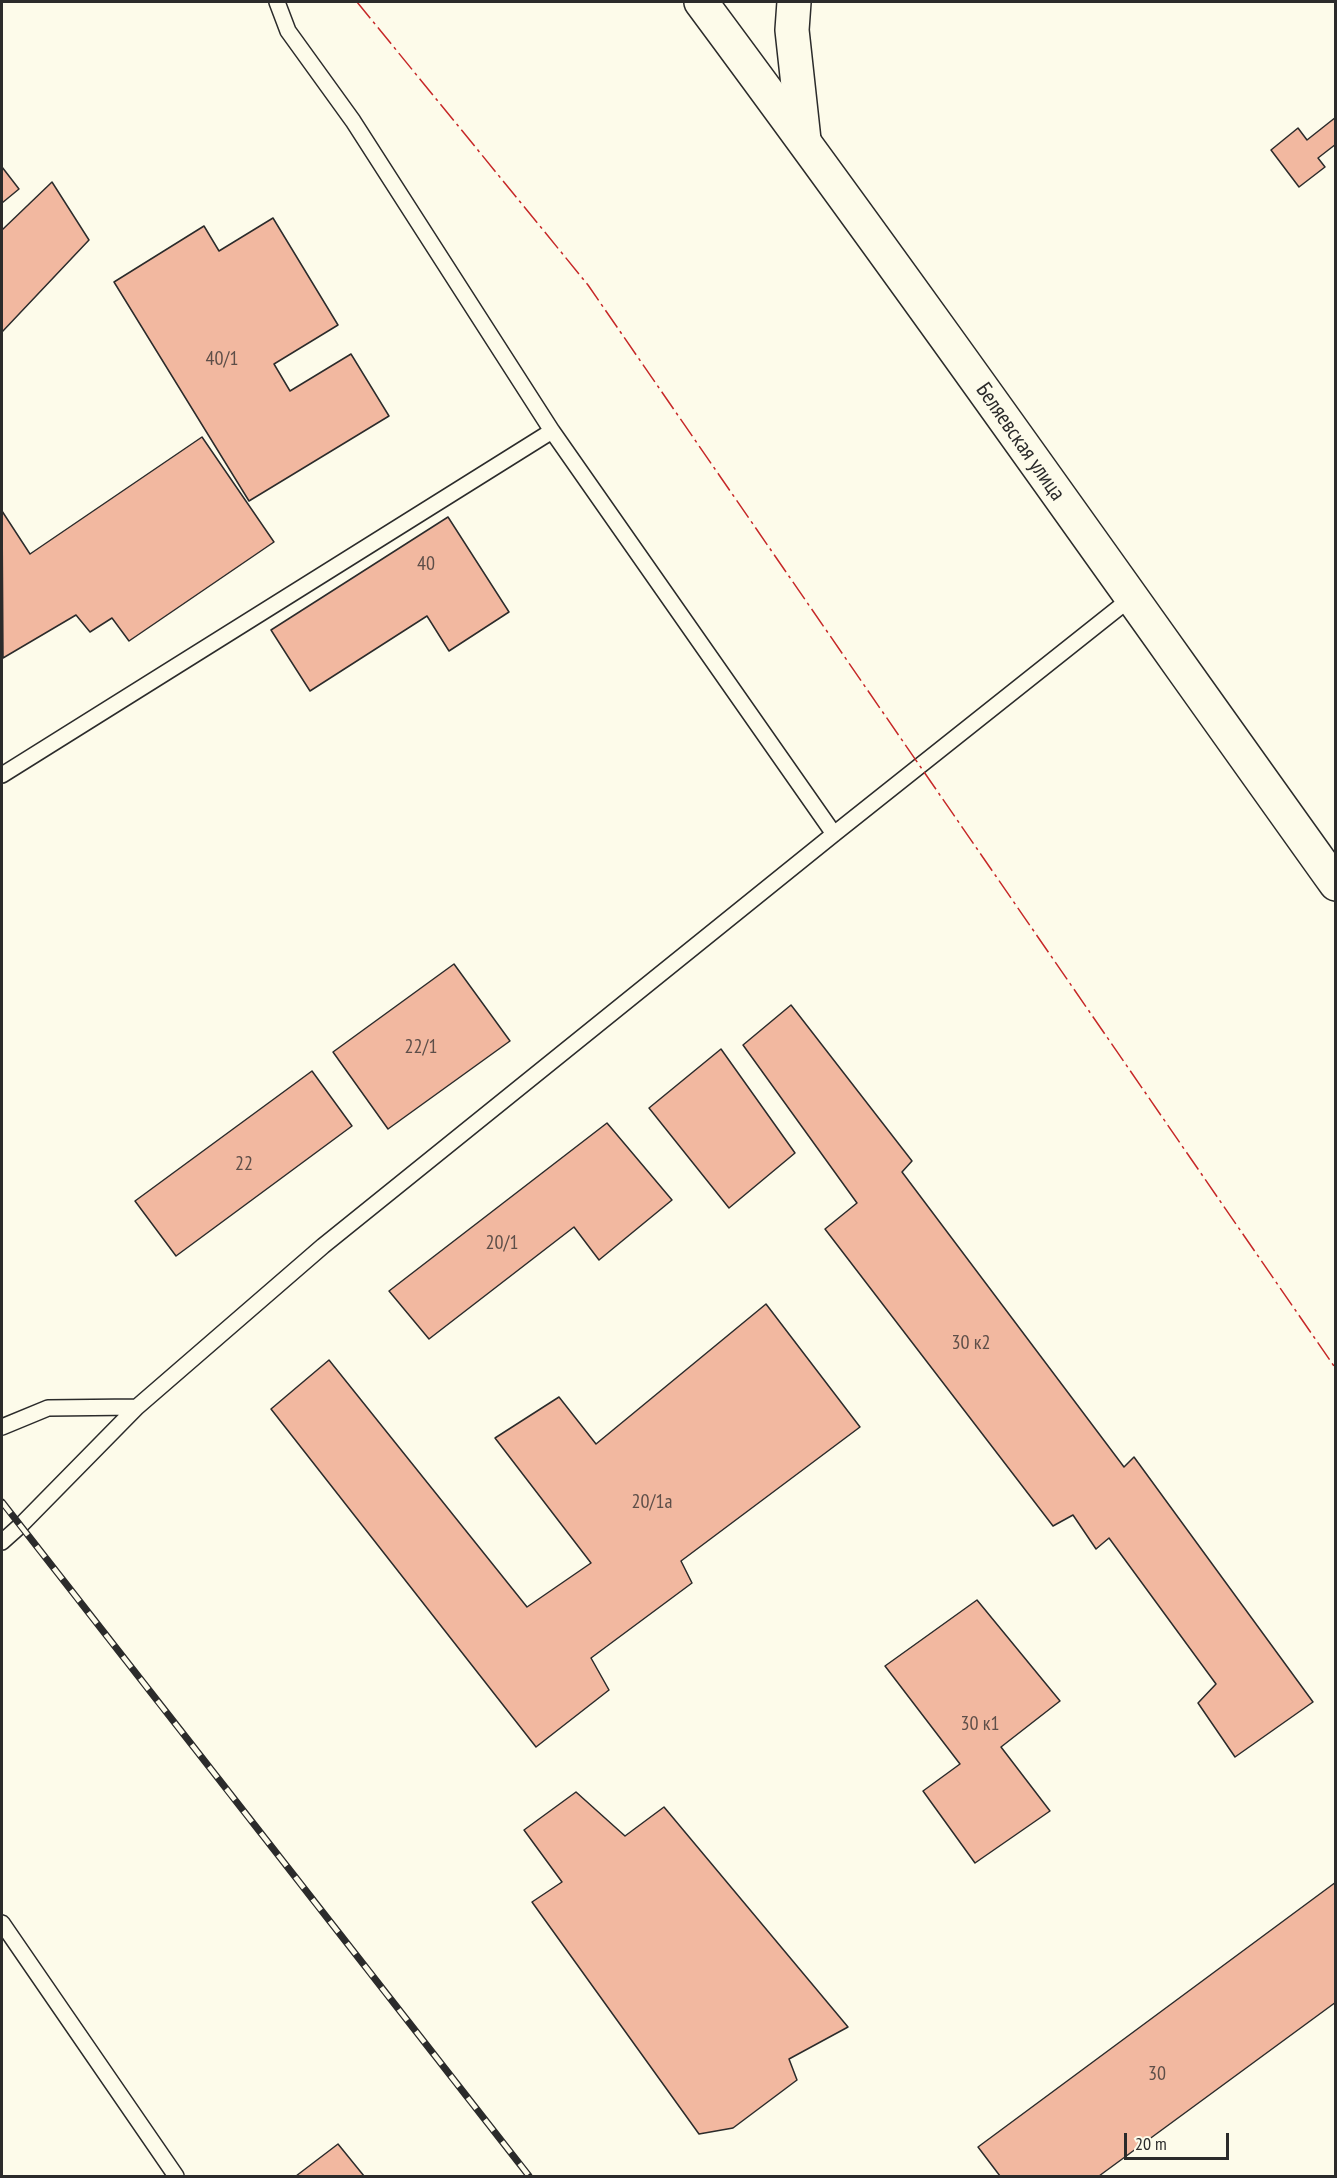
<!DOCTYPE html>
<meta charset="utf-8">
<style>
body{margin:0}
#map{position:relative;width:1337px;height:2178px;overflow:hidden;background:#fdfbea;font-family:"PT Sans Narrow",sans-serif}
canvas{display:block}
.frame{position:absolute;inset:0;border:3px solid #2b2b2b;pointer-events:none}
.scale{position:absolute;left:1124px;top:2133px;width:105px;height:27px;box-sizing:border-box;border:3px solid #2b2b2b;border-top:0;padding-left:8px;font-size:18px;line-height:21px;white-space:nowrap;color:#2b2b2b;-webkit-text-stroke:4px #fdfbea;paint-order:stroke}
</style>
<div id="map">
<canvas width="1337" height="2178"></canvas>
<div class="frame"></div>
<div class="scale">20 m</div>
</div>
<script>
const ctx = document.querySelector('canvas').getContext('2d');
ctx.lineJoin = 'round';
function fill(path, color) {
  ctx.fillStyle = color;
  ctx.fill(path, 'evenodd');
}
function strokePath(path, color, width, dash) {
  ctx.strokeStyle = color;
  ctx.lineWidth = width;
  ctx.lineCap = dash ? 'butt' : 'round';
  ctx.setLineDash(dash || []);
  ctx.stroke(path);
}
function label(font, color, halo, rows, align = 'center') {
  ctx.font = font + ' "PT Sans Narrow",sans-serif';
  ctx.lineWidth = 4.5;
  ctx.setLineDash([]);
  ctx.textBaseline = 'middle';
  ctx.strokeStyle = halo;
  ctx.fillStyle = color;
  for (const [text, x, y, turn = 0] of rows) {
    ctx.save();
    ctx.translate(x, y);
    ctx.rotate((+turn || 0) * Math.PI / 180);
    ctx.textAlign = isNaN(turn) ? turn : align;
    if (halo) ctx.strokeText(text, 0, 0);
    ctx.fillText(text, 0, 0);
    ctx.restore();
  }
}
const building = new Path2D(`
 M1336,117V144L1318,158L1325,167L1299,187L1271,150L1298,128L1307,140Z
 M2,167L19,189L2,203Z
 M52,182L89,240L2,332V230Z
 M273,218L338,325L274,364L290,391L351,354L389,416L249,501L114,282L204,226L219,251Z
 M202,437L274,542L129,641L112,618L90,632L76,615L3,658L2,511L30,554Z
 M448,517L509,612L449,651L427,616L310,691L271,630Z
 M454,964L510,1041L388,1129L333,1052Z
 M791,1005L912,1161L902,1172L1124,1467L1134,1457L1313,1702L1235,1757L1198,1703L1216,1684L1109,1538L1096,1549L1073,1515L1053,1526L825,1229L857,1203L743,1045Z
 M721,1049L795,1153L729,1208L649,1108Z
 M312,1071L352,1126L176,1256L135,1201Z
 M607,1123L672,1200L599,1260L574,1227L429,1339L389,1291Z
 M766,1304L860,1427L681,1561L692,1583L591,1658L609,1690L536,1747L271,1409L329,1360L527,1607L591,1563L495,1438L559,1397L596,1444Z
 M977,1600L1060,1701L1001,1747L1050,1811L975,1863L923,1791L960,1764L885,1666Z
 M576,1792L625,1836L664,1807L848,2027L789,2059L797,2080L733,2128L699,2134L532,1902L562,1882L524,1830Z
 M1336,1882V2002L1099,2176H1000L978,2147Z
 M338,2144L364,2176H296Z`);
const service = new Path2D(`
 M277,2L288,31L353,121L552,431L834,834
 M2,775L552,431
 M2,1427L48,1408L137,1407
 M2,1542L21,1525L137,1407L323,1246L834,834L1131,598
 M2,1923L176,2176`);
const tertiary = new Path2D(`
 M794,2L792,30L804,140`);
const primary = new Path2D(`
 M701,2C917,293 1125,589 1336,884`);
const rail = new Path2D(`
 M2,1502L529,2176`);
const power = new Path2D(`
 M357,2L588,285L1336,1369`);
const numberNames = [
 ["40/1",222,359],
 ["40",426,564],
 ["22/1",421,1047],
 ["22",244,1164],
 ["20/1",502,1243],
 ["30 к2",971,1343],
 ["20/1a",652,1502],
 ["30 к1",980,1724],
 ["30",1157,2074]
];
const streetNames = [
 ["Беляевская улица",1020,442,55]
];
fill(building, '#f2b8a0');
strokePath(building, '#2b2b2b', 1.5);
strokePath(service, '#2b2b2b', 18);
strokePath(tertiary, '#2b2b2b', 36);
strokePath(primary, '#2b2b2b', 36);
strokePath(service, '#fdfbea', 15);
strokePath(tertiary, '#fdfbea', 33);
strokePath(primary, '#fdfbea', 33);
strokePath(rail, '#2b2b2b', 7);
strokePath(rail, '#fdfbea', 4.5, [14]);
strokePath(power, '#c62828', 1.5, [21, 4.5, 3, 4.5]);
label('20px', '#5d4e48', null, numberNames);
label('22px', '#2b2b2b', '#fdfbea', streetNames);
</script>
